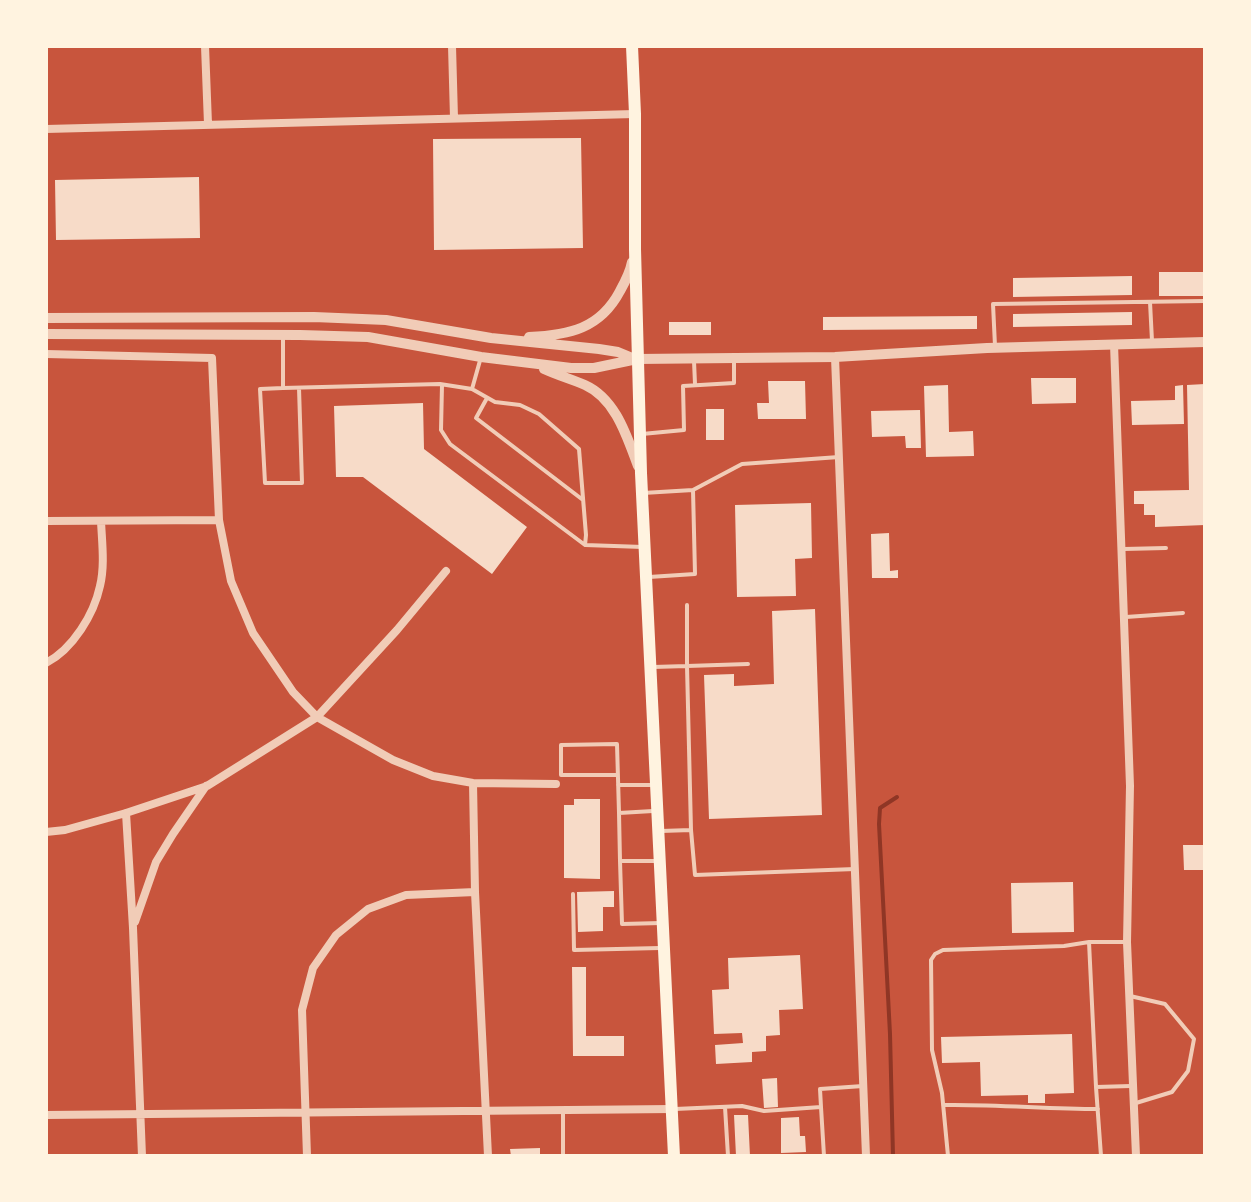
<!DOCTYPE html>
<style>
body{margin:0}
#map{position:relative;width:1251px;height:1202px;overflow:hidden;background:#c8553d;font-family:"Public Sans",sans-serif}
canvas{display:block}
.frame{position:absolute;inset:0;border:48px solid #fff3e0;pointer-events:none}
</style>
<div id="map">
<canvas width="1251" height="1202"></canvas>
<div class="frame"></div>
</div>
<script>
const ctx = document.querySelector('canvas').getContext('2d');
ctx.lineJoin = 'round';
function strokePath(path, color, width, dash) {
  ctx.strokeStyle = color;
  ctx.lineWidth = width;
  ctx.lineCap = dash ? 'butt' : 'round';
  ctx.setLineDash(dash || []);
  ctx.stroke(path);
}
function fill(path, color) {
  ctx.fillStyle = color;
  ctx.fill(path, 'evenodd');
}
const stream = new Path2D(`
 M893,1156L890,1034L879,824L880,808L897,797`);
const building = new Path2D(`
 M581,138L583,248L434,250L433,139Z
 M199,177L200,238L56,240L55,180Z
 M1159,272H1205V296H1159Z
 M1132,276V295L1013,297V278Z
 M1132,312V325L1013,327V314Z
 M977,316V329L823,330V317Z
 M669,322H711V335H669Z
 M1031,378H1076V403L1032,404Z
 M768,381H805L806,419H758L757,403H769Z
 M1205,384V525L1155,527V515H1144V504H1134V491L1189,490L1187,385Z
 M948,385L949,432L973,431L974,456L926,457L924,386Z
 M1183,385L1184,424L1132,425L1131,401L1175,400V386Z
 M423,403L424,449L527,527L492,574L363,477H336L334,406Z
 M706,409H724V440H706Z
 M920,410L921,448H906L905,436L872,437L871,411Z
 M811,503L812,558L795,559L796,596L737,597L735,505Z
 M889,533L890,571L898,570V578H872L871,534Z
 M815,609L822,815L709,819L704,675L734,674V686L774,684L772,611Z
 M574,799H600V879L564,878V805H574Z
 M1183,845H1205V870H1184Z
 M1073,882L1074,932L1012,933L1011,883Z
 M614,891V907H603V931L578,932L577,892Z
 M800,955L803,1009L779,1010L780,1035L766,1036V1051L752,1052V1062L716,1064L715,1045L743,1043L742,1033L714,1034L712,990L729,989L728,958Z
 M572,967H586V1036H624V1056H573Z
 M1072,1034L1074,1093L1045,1094V1103H1028V1095L981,1096L980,1062L942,1063L941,1037Z
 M777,1078L778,1107L764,1108L762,1079Z
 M734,1115H748L750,1156H736Z
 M799,1117L800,1136H805L806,1152L781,1153V1118Z
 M540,1148V1156H511L510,1149Z`);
const service = new Path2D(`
 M1150,302L1152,341
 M283,337V388L440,384L472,389L495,402L520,405L539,414L579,449L586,535L585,545L643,547
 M995,346L993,304L1205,301
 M694,361L695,384
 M442,385L441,430L450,444L585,545
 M283,388L260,389L265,483H302L299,388
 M472,389L481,357
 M487,398L476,418L583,500
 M642,434L684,430L683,386L734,383V361
 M693,490L742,464L839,457
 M643,493L693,490L695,574L649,577
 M1124,549L1166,548
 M687,605V666L748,664
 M1126,617L1183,613
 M653,667L687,666L691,830
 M618,775H561V745L617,744L619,813
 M618,785H652
 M653,811L619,813L620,861H658
 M661,831L691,830L695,875L855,869
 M620,861L622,924L661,923
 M573,894L574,950L660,948
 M1127,942H1089L1096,1087L1131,1086
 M1130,996L1165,1004L1194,1039L1188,1071L1172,1092L1136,1103
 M1096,1087L1101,1156
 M943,1105C995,1104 1046,1109 1098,1109
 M725,1107L728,1156
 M821,1107L820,1089L863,1086
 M675,1109L742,1106L764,1111L821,1107L824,1156
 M563,1111V1156
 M948,1156L942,1093L932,1050L931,960L935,954L943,950L1064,946L1089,942`);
const minor = new Path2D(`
 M205,46L208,124
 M452,46L454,118
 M46,129L635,114
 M1114,344L1130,786L1127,942L1136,1156
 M46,354L212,358L219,520L231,581L253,633L293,692L317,717L393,760L433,776L473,783L556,784
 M835,357L866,1156
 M46,521L219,520
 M46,663C73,649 94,614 100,586C105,565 102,543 101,521
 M473,783L475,892L488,1156
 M126,813L133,928L142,1156
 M46,832L65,830L126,813L207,786L317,717L397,630L446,571
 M135,922L156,862L173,834L206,786
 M46,1115L672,1109
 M307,1156L302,1010L313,968L336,935L368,909L406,895L475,892`);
const tertiary = new Path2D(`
 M46,318L314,317L386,320L491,338L599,349L618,352L635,359
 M46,334L300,335L368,337L481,357L571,368H594L637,359L835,357L987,348L1205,342
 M529,337C569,335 600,329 620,291C625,282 630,273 632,262
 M544,369C557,375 571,379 585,385C616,399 627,437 638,466`);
const primary = new Path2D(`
 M632,46L635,114V249L641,473L674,1156`);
strokePath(stream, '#8f3625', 4);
fill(building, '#f7dbc8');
strokePath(service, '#f1ccb7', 4);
strokePath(minor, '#f1ccb7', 8);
strokePath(tertiary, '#f1ccb7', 10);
strokePath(primary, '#fff3e0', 12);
</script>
